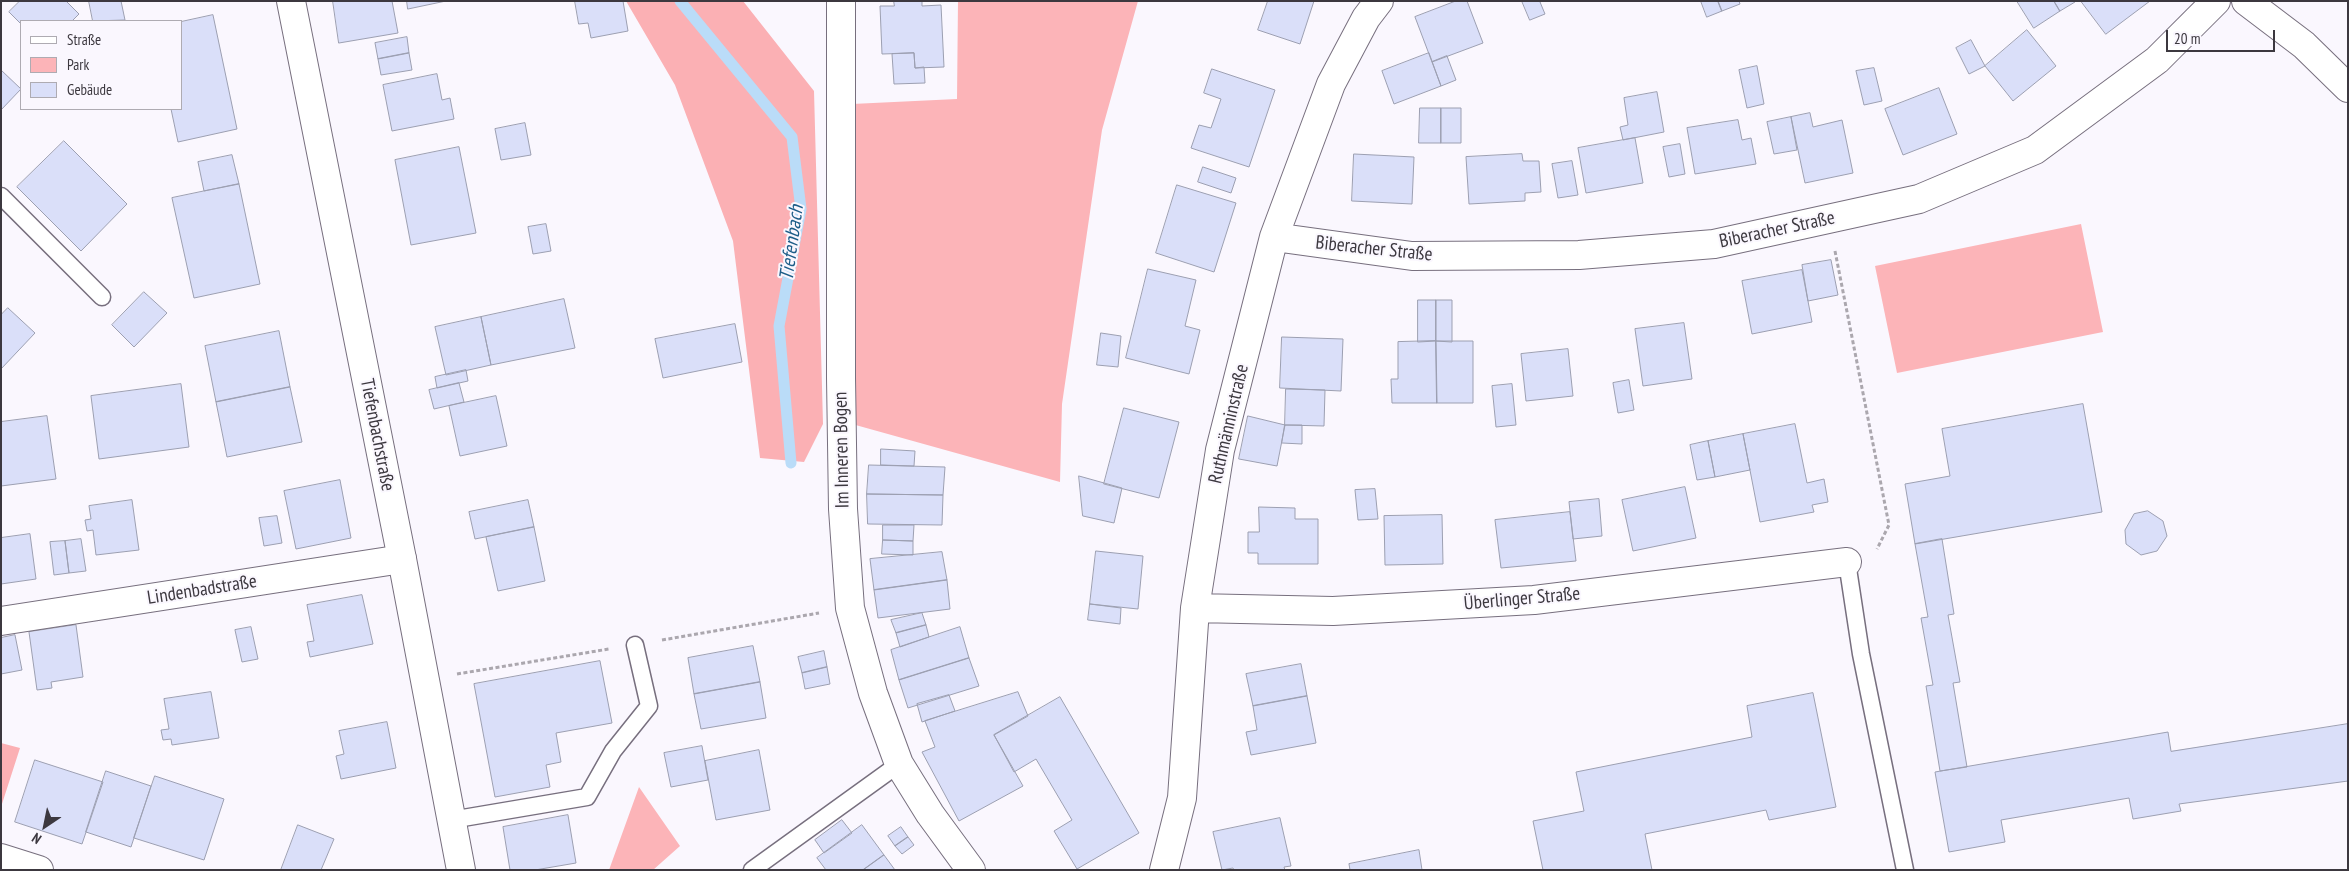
<!DOCTYPE html>
<meta charset="utf-8">
<style>
body{margin:0}
#map{position:relative;width:2349px;height:871px;overflow:hidden;background:#faf7fe;font-family:"PT Sans Narrow",sans-serif}
canvas{display:block}
.frame{position:absolute;inset:0;border:2px solid #3c383f;pointer-events:none}
.legend{position:absolute;left:20px;top:20px;width:162px;height:90px;box-sizing:border-box;background:#faf7fe;border:1px solid #aeabb2;margin:0;padding:6px 9px;list-style:none;font-size:15px;color:#3c383f}
.legend li{display:flex;align-items:center;gap:10px;height:25px}
.legend b{width:25px;border:1px solid #aeabb2}
.north{position:absolute;left:20px;top:801px;width:50px;height:50px;-webkit-text-stroke:4px #faf7fe;paint-order:stroke;rotate:214deg;font-size:14px;font-weight:700;line-height:20px;text-align:center;color:#3c383f}
.north::after{content:'';display:block;margin:auto;width:18px;height:22px;background:#3c383f;clip-path:polygon(50% 0,100% 100%,50% 72%,0 100%)}
.scale{position:absolute;left:2166px;top:30px;width:109px;height:22px;box-sizing:border-box;border:2px solid #3c383f;border-top:0;padding-left:6px;font-size:15px;line-height:18px;white-space:nowrap;color:#3c383f;-webkit-text-stroke:4px #faf7fe;paint-order:stroke}
</style>
<div id="map">
<canvas width="2349" height="871"></canvas>
<div class="frame"></div>
<ul class="legend">
<li><b style="height:6px;background:#fff"></b>Straße</li>
<li><b style="height:14px;background:#fcb4b8"></b>Park</li>
<li><b style="height:14px;background:#dadff9"></b>Gebäude</li>
</ul>
<div class="north">N</div>
<div class="scale">20 m</div>
</div>
<script>
const ctx = document.querySelector('canvas').getContext('2d');
ctx.lineJoin = 'round';
function fill(path, color) {
  ctx.fillStyle = color;
  ctx.fill(path, 'evenodd');
}
function strokePath(path, color, width, dash) {
  ctx.strokeStyle = color;
  ctx.lineWidth = width;
  ctx.lineCap = dash ? 'butt' : 'round';
  ctx.setLineDash(dash || []);
  ctx.stroke(path);
}
function label(font, color, halo, rows, align = 'center') {
  ctx.font = font + ' "PT Sans Narrow",sans-serif';
  ctx.lineWidth = 4;
  ctx.setLineDash([]);
  ctx.textBaseline = 'middle';
  ctx.strokeStyle = halo;
  ctx.fillStyle = color;
  for (const [text, x, y, turn = 0] of rows) {
    ctx.save();
    ctx.translate(x, y);
    ctx.rotate((+turn || 0) * Math.PI / 180);
    ctx.textAlign = isNaN(turn) ? turn : align;
    if (halo) ctx.strokeText(text, 0, 0);
    ctx.fillText(text, 0, 0);
    ctx.restore();
  }
}
const green = new Path2D(`
 M958,1H1138L1102,130L1062,404L1060,482L852,424V104L957,99Z
 M2081,224L2103,332L1897,373L1875,266Z
 M639,787L680,846L653,870H609Z`);
const forest = new Path2D(`
 M626,1H743L814,91L823,424L804,462L760,458L733,241L675,85Z
 M1,743L20,748L1,807Z`);
const stream = new Path2D(`
 M680,1L792,137L801,209L779,326L791,463`);
const building = new Path2D(`
 M20,1H66L79,14L72,21H21V24L9,12Z
 M89,1H121L125,20L93,21Z
 M333,1H392L398,33L339,43Z
 M407,1H446L408,9Z
 M575,1H623L628,31L591,38L588,23L579,24Z
 M894,1H922V6L941,5L944,67L915,68L914,53L882,54L880,6H894Z
 M1268,1H1314L1300,44L1258,30Z
 M1456,1H1467L1483,43L1432,62L1415,17Z
 M1522,1H1543L1540,2L1545,14L1530,20Z
 M1701,1H1718L1722,11L1707,17Z
 M1718,1H1739L1740,4L1722,11Z
 M2017,1H2054L2060,11L2034,28Z
 M2054,1H2075V2L2060,11Z
 M2081,1H2150L2106,34Z
 M213,15L237,129L178,142L171,109H181V22Z
 M2027,30L2056,66L2013,101L1985,66Z
 M407,37L409,53L378,59L375,43Z
 M1971,40L1985,66L1969,74L1956,48Z
 M409,53L412,70L381,75L378,59Z
 M914,53L915,68L924,67L925,83L894,84L892,54Z
 M1429,53L1441,86L1394,104L1382,71Z
 M1447,56L1456,80L1441,86L1432,62Z
 M1757,66L1764,104L1747,108L1739,70Z
 M1874,68L1882,101L1864,105L1856,71Z
 M1212,69L1275,90L1249,167L1191,148L1199,125L1211,128L1221,99L1204,93Z
 M1,70L21,89L1,110Z
 M437,74L442,100L450,98L454,119L392,131L383,85Z
 M1939,88L1957,134L1903,155L1885,109Z
 M1657,92L1664,132L1623,140L1620,127L1628,125L1624,98Z
 M1420,108H1441V143H1419Z
 M1441,108H1461V143H1441Z
 M1810,113L1813,127L1842,120L1853,173L1805,183L1791,117Z
 M1791,117L1797,150L1774,154L1767,122Z
 M1738,120L1742,140L1751,138L1756,164L1695,174L1687,128Z
 M525,123L531,155L501,160L495,129Z
 M1635,138L1643,183L1586,193L1578,148Z
 M64,141L127,204L81,251L17,187Z
 M1680,144L1685,174L1669,177L1663,147Z
 M459,147L476,233L411,245L395,160Z
 M1354,154L1414,157L1412,204L1352,201Z
 M1522,154L1523,161H1539L1541,192L1525,193V201L1469,204L1466,157Z
 M232,155L239,184L204,191L198,162Z
 M1572,161L1578,195L1558,198L1552,164Z
 M1203,167L1236,178L1231,193L1198,182Z
 M239,184L260,284L194,298L172,198Z
 M1177,185L1236,203L1214,272L1156,253Z
 M546,224L551,251L533,254L528,227Z
 M1831,260L1838,295L1808,301L1802,265Z
 M1148,269L1196,280L1185,326L1200,330L1189,374L1126,358Z
 M1802,270L1812,322L1752,334L1742,281Z
 M144,292L167,313L134,347L112,325Z
 M564,299L575,348L491,365L481,317Z
 M1418,300H1436V341L1418,342Z
 M1436,300H1452V342L1436,341Z
 M8,308L35,333L1,369V315Z
 M481,317L491,365L446,375L435,327Z
 M1684,323L1692,379L1643,386L1635,329Z
 M735,324L742,362L663,378L655,339Z
 M279,331L290,387L216,402L205,346Z
 M1101,333L1121,336L1118,367L1097,365Z
 M1282,337L1343,339L1341,391L1280,388Z
 M1436,341L1437,403H1392L1391,379H1398V342Z
 M1436,341H1473V403H1437Z
 M1568,349L1573,396L1526,401L1521,354Z
 M466,370L468,381L437,388L435,377Z
 M1629,380L1634,410L1618,413L1613,383Z
 M459,383L464,402L434,409L429,390Z
 M181,384L189,447L99,459L91,396Z
 M1512,384L1516,425L1496,427L1492,386Z
 M290,387L302,442L227,457L216,402Z
 M1286,389L1325,390L1324,426L1285,425Z
 M496,396L507,446L460,456L449,406Z
 M2083,404L2102,512L1915,544L1905,484L1950,476L1942,429Z
 M1124,408L1179,422L1159,498L1104,484Z
 M47,416L56,479L1,486V422Z
 M1248,416L1285,425L1277,466L1239,459Z
 M1795,424L1807,483L1824,479L1828,502L1812,505L1814,512L1760,522L1743,434Z
 M1285,425H1302V444L1282,443Z
 M1743,434L1750,470L1715,477L1708,441Z
 M1708,441L1715,477L1697,480L1690,445Z
 M881,449L915,451L914,466L881,465Z
 M869,465L945,467L943,495L867,494Z
 M1079,476L1122,488L1114,523L1083,516Z
 M340,480L351,538L296,549L284,491Z
 M1685,487L1696,538L1633,551L1622,500Z
 M1375,489L1378,519L1358,520L1355,490Z
 M867,494L943,495L942,525L868,524Z
 M1599,499L1602,536L1573,539L1569,502Z
 M132,500L139,550L96,555L93,530L87,531L85,520L91,519L89,506Z
 M528,500L534,527L475,539L469,512Z
 M1259,507L1295,508V519H1318V564H1258V553H1248V532H1259Z
 M2148,511L2163,521L2167,536L2157,551L2141,555L2126,544L2125,530L2134,514Z
 M1570,512L1576,561L1501,568L1495,520Z
 M1442,515L1443,564L1385,565L1384,516Z
 M277,516L282,543L264,546L259,518Z
 M883,525H914L913,541L883,540Z
 M534,527L545,581L498,591L486,537Z
 M30,534L36,579L1,584V538Z
 M81,539L86,571L69,573L65,541Z
 M1942,539L1954,614L1948,615L1960,682L1953,683L1967,767L1940,771L1926,686L1933,685L1921,618L1928,617L1915,544Z
 M883,540L913,541V555L882,554Z
 M65,541L69,573L54,575L50,542Z
 M1096,551L1143,556L1138,609L1090,604Z
 M942,552L947,580L874,590L870,559Z
 M947,580L950,609L878,618L874,590Z
 M362,595L373,644L310,657L307,642L314,641L307,605Z
 M1090,604L1121,608L1120,624L1088,620Z
 M922,613L926,625L896,633L891,620Z
 M76,625L83,677L51,682L52,688L37,690L29,632Z
 M926,625L929,637L900,647L896,633Z
 M251,627L258,659L242,662L235,630Z
 M960,627L969,658L899,680L891,650Z
 M15,635L22,670L1,674V638Z
 M753,646L760,682L694,694L688,658Z
 M824,651L827,667L802,673L798,657Z
 M969,658L979,686L908,708L899,680Z
 M600,661L612,723L556,733L561,762L546,765L550,787L495,797L474,684Z
 M1301,664L1307,696L1253,706L1246,674Z
 M827,667L830,684L805,689L802,673Z
 M760,682L766,718L701,729L694,694Z
 M211,692L219,738L172,745L171,739L163,740L161,730L169,729L164,699Z
 M1018,692L1028,716L994,735L1023,786L959,821L922,752L935,747L925,721Z
 M1813,693L1836,807L1769,820L1766,810L1645,834L1652,870H1543L1533,821L1584,811L1576,772L1752,737L1747,706Z
 M949,695L955,711L922,722L917,704Z
 M1307,696L1316,743L1251,755L1246,732L1257,730L1253,706Z
 M1060,697L1139,833L1077,869L1054,831L1072,820L1036,759L1014,772L994,735Z
 M387,722L396,768L341,779L336,756L344,754L339,731Z
 M2348,724V781L2179,804L2181,811L2133,819L2129,798L2001,820L2005,842L1949,852L1935,772L2168,732L2171,751Z
 M702,746L708,780L671,787L664,753Z
 M759,750L770,810L716,820L705,761Z
 M35,760L103,782L82,844L15,822Z
 M106,771L151,786L131,847L86,832Z
 M155,776L224,799L204,860L134,838Z
 M568,815L576,863L535,870H510L503,827Z
 M1280,818L1291,866L1284,867L1285,870H1234L1233,868L1222,870L1213,832Z
 M842,820L852,833L824,853L815,840Z
 M298,825L334,839L321,870H281Z
 M862,825L884,855L863,870H826L817,858Z
 M901,827L908,837L895,846L888,836Z
 M908,837L914,845L902,854L895,846Z
 M1419,850L1422,870H1350L1349,864Z
 M884,855L895,870H863Z`);
const path = new Path2D(`
 M1835,251L1889,525L1877,549
 M662,640L819,613
 M457,674L609,649`);
const lane = new Path2D(`
 M1,196L102,297
 M1847,562L1861,654L1905,870
 M451,820L587,797L613,751L649,706L635,645
 M752,870L899,764`);
const street = new Path2D(`
 M841,1V378L843,509L850,608L873,693L899,764L930,814L971,870
 M2246,1L2304,45L2348,88
 M1274,237L1412,256L1579,255L1714,244L1919,199L2035,150L2157,60L2216,1
 M1195,608L1333,611L1534,600L1847,562
 M1,621L402,559
 M1164,870L1182,798L1195,608L1220,450L1274,237L1331,84L1366,18L1379,1`);
const secondary = new Path2D(`
 M291,1L402,559L461,870`);
const primary = new Path2D(`
 M1,858L39,870`);
const streetNames = [
 ["Biberacher Straße",1777,230,-12],
 ["Biberacher Straße",1374,249,6],
 ["Ruthmänninstraße",1229,424,-77],
 ["Tiefenbachstraße",377,435,79],
 ["Im Inneren Bogen",842,450,-91],
 ["Lindenbadstraße",202,590,-9],
 ["Überlinger Straße",1522,599,-5]
];
const waterNames = [
 ["Tiefenbach",792,243,-82]
];
fill(green, '#fcb4b8');
fill(forest, '#fbb0b4');
strokePath(stream, '#badcf8', 11);
fill(building, '#dadff9');
strokePath(building, '#9c9fb1', 1);
strokePath(lane, '#776f7e', 19);
strokePath(street, '#776f7e', 30);
strokePath(secondary, '#776f7e', 30);
strokePath(primary, '#776f7e', 30);
strokePath(path, '#aba7ae', 3, [4, 2.5]);
strokePath(lane, '#fff', 16);
strokePath(street, '#fff', 28);
strokePath(secondary, '#fff', 28);
strokePath(primary, '#fff', 28);
label('19px', '#3c383f', '#faf7fe', streetNames);
label('italic 20px', '#1d5d88', '#faf7fe', waterNames);
</script>
